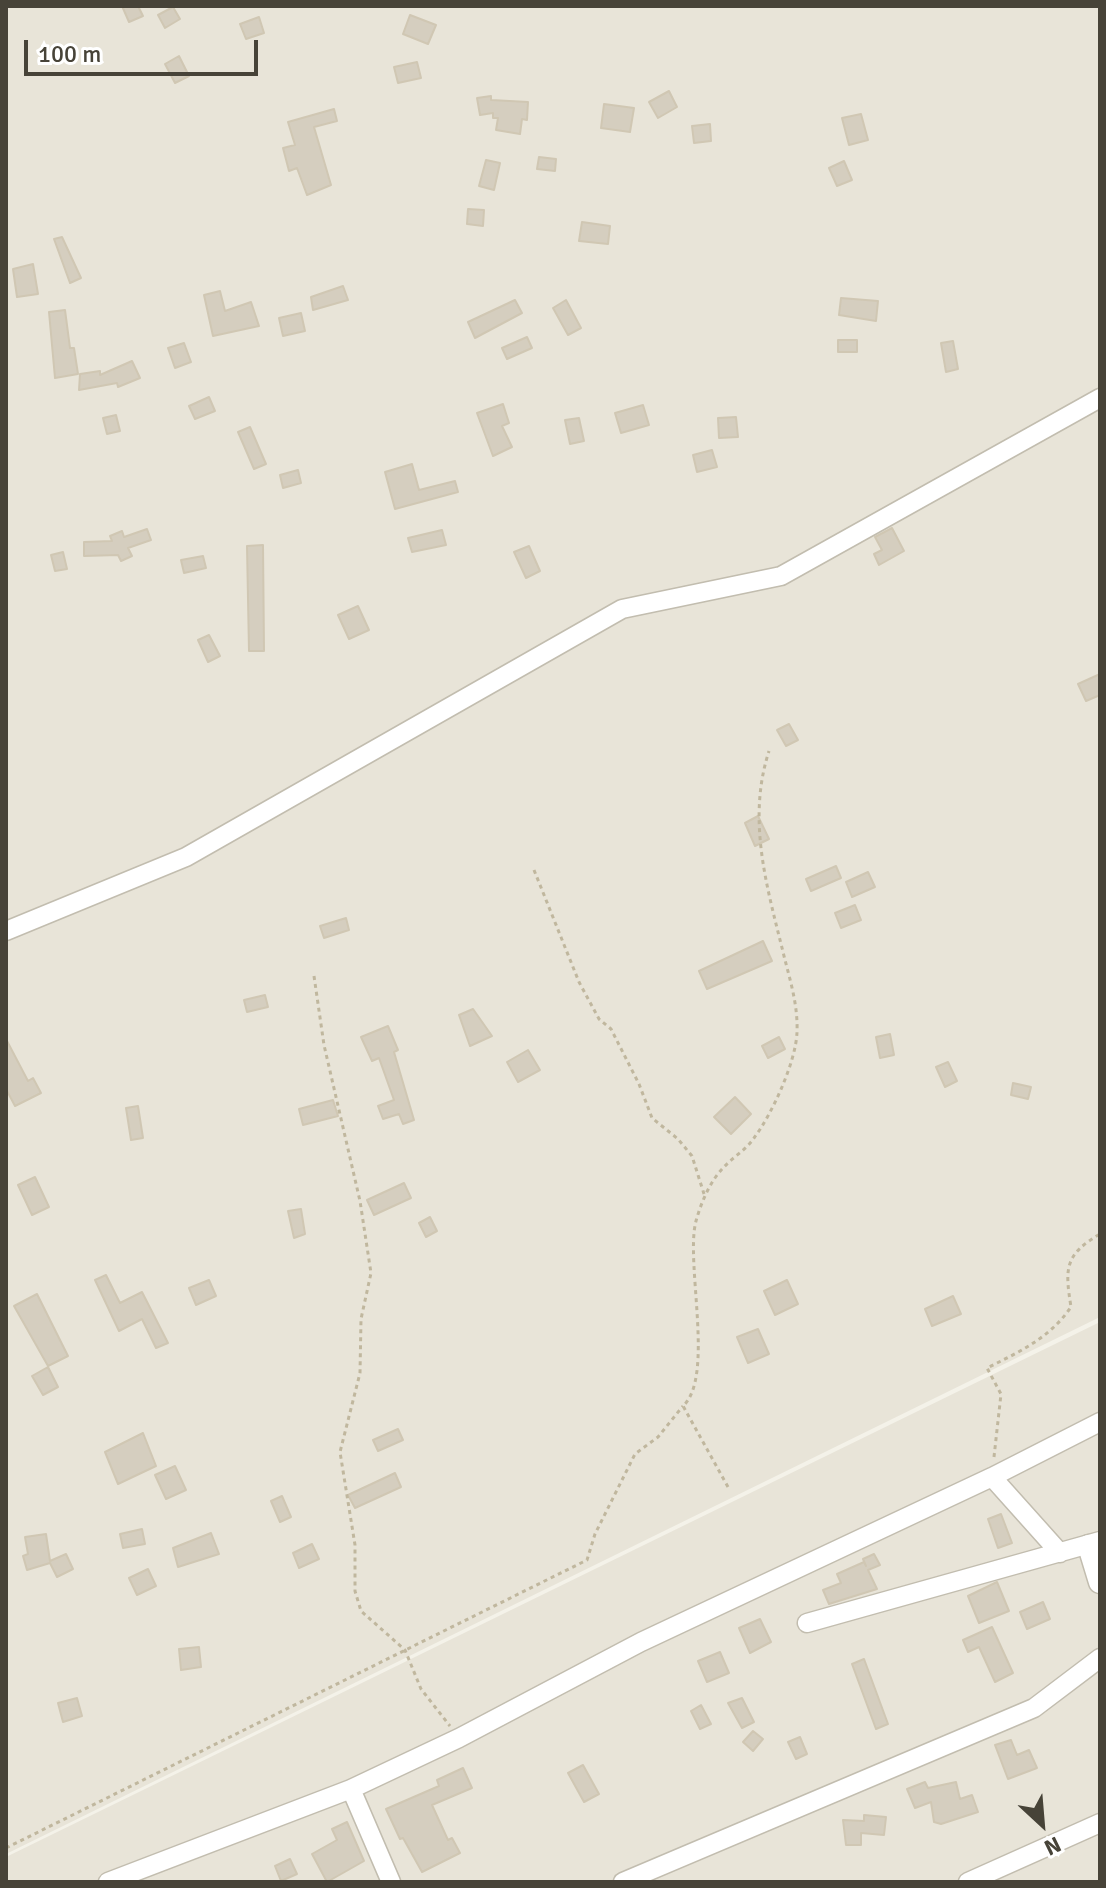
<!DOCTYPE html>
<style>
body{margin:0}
#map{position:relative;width:1106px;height:1888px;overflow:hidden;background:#f4f2e9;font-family:Signika,sans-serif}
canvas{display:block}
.frame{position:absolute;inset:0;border:8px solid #474338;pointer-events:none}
.north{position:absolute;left:1002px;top:1784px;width:80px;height:80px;-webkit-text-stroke:6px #fff;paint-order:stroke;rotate:154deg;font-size:22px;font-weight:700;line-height:32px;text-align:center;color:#474338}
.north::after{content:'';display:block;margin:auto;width:28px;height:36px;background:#474338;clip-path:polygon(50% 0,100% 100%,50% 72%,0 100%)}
.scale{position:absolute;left:24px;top:40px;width:234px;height:36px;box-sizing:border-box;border:4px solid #474338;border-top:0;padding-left:10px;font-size:24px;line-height:28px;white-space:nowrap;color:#474338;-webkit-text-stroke:6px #fff;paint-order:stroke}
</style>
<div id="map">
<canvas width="1106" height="1888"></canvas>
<div class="frame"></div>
<div class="north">N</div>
<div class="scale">100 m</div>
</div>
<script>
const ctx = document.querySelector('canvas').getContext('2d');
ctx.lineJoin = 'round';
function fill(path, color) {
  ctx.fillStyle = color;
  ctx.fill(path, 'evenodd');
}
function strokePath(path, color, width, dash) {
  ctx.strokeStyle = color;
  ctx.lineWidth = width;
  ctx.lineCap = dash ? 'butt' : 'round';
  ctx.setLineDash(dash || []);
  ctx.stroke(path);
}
const residential = new Path2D(`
 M6,6H1100V1317L6,1854Z
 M1100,1322V1882H6V1857Z`);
const building = new Path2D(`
 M122,6H138L143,16L129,22Z
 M173,7L180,19L165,28L158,15Z
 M410,15L436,25L428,44L403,34Z
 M259,17L264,33L246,39L240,24Z
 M179,56L189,76L175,83L165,64Z
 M417,62L421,78L398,83L394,67Z
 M669,91L677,107L658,118L649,102Z
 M491,96V100L528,102L527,120L522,119L520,134L496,130L498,118H493V113L480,115L477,98Z
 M604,104L634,108L630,132L601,128Z
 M334,109L337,121L314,127L331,185L307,195L297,168L289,171L283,148L295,145L288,122Z
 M861,114L868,140L849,145L842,118Z
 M710,124L711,141L694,143L692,126Z
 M539,157L556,159L555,171L537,169Z
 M486,160L500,163L494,190L479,186Z
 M844,161L852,180L837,186L829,168Z
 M468,209L484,210L483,226L467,224Z
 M582,222L610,226L608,244L579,241Z
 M62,237L81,278L70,283L54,239Z
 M33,264L38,294L17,297L13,269Z
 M343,286L348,300L313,310L311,297Z
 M220,291L225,311L251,302L259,326L213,336L204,295Z
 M841,298L878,301L876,321L839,315Z
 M515,300L522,313L475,338L468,322Z
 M566,300L581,328L568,335L553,308Z
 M65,310L70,348H74L78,374L55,378L49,312Z
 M301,313L305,331L283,336L279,318Z
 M527,337L532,348L507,359L502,348Z
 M838,340H857V352H838Z
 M953,341L958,369L946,372L941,343Z
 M184,343L191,362L175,368L168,348Z
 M132,361L140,378L118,387L117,383L79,390L80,374L100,371V375Z
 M209,397L215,411L195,419L189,406Z
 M503,404L509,423L502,426L512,447L493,456L477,413Z
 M643,405L649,425L621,433L615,413Z
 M116,415L120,431L107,434L103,418Z
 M736,417L738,437L719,438L718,418Z
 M579,418L584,441L570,444L565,420Z
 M250,427L266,464L254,469L238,432Z
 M712,450L717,467L697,472L693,455Z
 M412,464L419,490L455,481L458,492L395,509L385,472Z
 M298,470L301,483L283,488L280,475Z
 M892,528L904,551L879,565L874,554L882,550L875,537Z
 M147,529L151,540L128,548L132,556L121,561L118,555L84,556V542L112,541L110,536L122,531L124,537Z
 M442,530L446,545L412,552L408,538Z
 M263,545L264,651H249L247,546Z
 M529,546L540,571L526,578L514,552Z
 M63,552L67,569L55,571L51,555Z
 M203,556L206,568L184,573L181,560Z
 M358,606L369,630L349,639L338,615Z
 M209,635L220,656L208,662L198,640Z
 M1100,674V695L1086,701L1078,684Z
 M789,724L798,740L786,746L777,730Z
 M758,816L769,839L755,846L745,823Z
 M836,866L841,878L811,891L806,879Z
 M868,872L875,887L852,897L846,882Z
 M855,905L861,920L841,928L835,913Z
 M346,918L349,930L324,938L320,926Z
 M763,941L772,961L707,989L699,971Z
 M265,995L268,1007L247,1012L244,1000Z
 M473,1009L492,1036L470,1046L459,1015Z
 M388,1026L398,1050L394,1052L414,1120L403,1124L399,1114L383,1119L378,1106L394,1100L379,1058L372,1061L361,1037Z
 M890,1034L894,1055L880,1058L876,1037Z
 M779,1037L785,1049L768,1058L762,1046Z
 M6,1039L28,1081L33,1078L41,1093L15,1106L6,1089Z
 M528,1050L540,1070L518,1082L507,1062Z
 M948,1062L957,1081L945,1087L936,1067Z
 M1013,1083L1031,1087L1028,1099L1011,1095Z
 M735,1097L751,1114L731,1134L714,1117Z
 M333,1100L338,1116L303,1125L299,1109Z
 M138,1106L143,1138L131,1140L126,1108Z
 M35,1177L49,1207L32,1215L18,1185Z
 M404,1183L411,1198L374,1215L367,1200Z
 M301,1209L305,1234L294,1238L288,1211Z
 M430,1217L437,1231L426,1237L419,1223Z
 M106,1275L120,1303L142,1292L168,1343L156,1348L142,1319L119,1331L95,1280Z
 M209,1280L216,1296L196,1305L189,1288Z
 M787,1280L798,1304L775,1315L764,1291Z
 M37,1294L68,1356L48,1366L14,1306Z
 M953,1296L961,1314L932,1326L925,1309Z
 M758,1329L769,1354L748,1363L737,1337Z
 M48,1367L58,1387L43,1395L32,1376Z
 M398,1429L403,1440L378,1451L373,1440Z
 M143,1433L156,1466L118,1484L105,1452Z
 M175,1466L186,1490L166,1499L155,1475Z
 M395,1473L401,1487L355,1508L348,1495Z
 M282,1496L291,1517L280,1522L271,1501Z
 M1001,1514L1012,1543L998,1548L988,1519Z
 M142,1529L145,1544L123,1548L120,1534Z
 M211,1533L219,1554L178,1567L173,1548Z
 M46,1534L50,1561L66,1554L73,1569L57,1577L50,1563L27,1570L23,1556L28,1554L25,1537Z
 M312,1544L319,1559L299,1568L293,1553Z
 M874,1554L880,1565L868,1570L877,1589L829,1604L823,1590L841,1583L837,1574L864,1562L866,1566L863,1559Z
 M148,1569L156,1586L137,1595L129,1578Z
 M997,1582L1009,1611L979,1623L968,1596Z
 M1043,1602L1050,1619L1027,1629L1020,1612Z
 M760,1619L771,1642L750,1653L739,1628Z
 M992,1627L1013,1673L995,1682L979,1647L968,1652L963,1640Z
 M199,1647L201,1667L181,1670L179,1649Z
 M720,1652L729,1673L707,1682L698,1661Z
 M864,1659L888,1724L876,1729L852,1664Z
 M77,1698L82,1716L63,1722L58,1703Z
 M742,1698L754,1722L742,1728L728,1703Z
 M701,1705L711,1724L700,1729L691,1711Z
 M753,1731L763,1739L753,1751L743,1742Z
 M800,1737L807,1754L796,1759L788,1742Z
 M1011,1740L1017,1755L1029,1750L1037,1768L1008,1779L995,1745Z
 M583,1765L599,1794L584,1802L568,1773Z
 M463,1768L472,1788L432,1805L448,1840L452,1838L460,1853L422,1872L403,1838L400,1839L386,1809L439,1786L437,1780Z
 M925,1782L928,1788L956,1782L960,1799L972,1795L978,1812L941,1824L934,1822L931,1802L915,1808L907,1789Z
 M864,1815L886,1817L884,1835L861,1833V1845H846L843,1820L864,1821Z
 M347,1822L364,1861L327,1882L312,1854L337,1840L332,1829Z
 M290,1859L297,1874L281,1881L275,1866Z`);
const path = new Path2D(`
 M534,870L579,982L599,1019L611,1029L639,1084L652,1118L678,1139L692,1156L704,1194
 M314,976L324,1045L360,1201L371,1273L361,1319L360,1373L340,1452L355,1545V1591L361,1611L405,1650L421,1689L450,1726
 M994,1457L1001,1394L987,1368C1019,1352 1050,1338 1071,1307C1065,1269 1064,1255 1100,1234
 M728,1487L683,1406C715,1377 685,1262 696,1221C701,1203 710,1181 724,1167C733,1157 746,1150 754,1138C772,1114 796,1062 797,1032C798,1007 791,983 785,960C768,890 746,822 769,751
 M6,1848L587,1560L595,1534L635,1454L658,1437L683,1406`);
const minor = new Path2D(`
 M6,931L186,857L622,609L781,576L1100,398
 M992,1477L1060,1553
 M807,1623L1100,1541
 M351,1789L391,1882
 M108,1882L351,1789L459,1738L641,1642L992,1477L1100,1422
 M623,1882L1034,1708L1100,1658
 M968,1882L1100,1823`);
const tertiary = new Path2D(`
 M1089,1546L1100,1582`);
fill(residential, '#e8e4d8');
fill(building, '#d5cebf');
strokePath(building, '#d0c7b3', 2);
strokePath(minor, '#c2bdaf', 21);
strokePath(tertiary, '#c2bdaf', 25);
strokePath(path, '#c0b79e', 3, [4, 4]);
strokePath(minor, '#fff', 18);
strokePath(tertiary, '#fff', 22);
</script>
